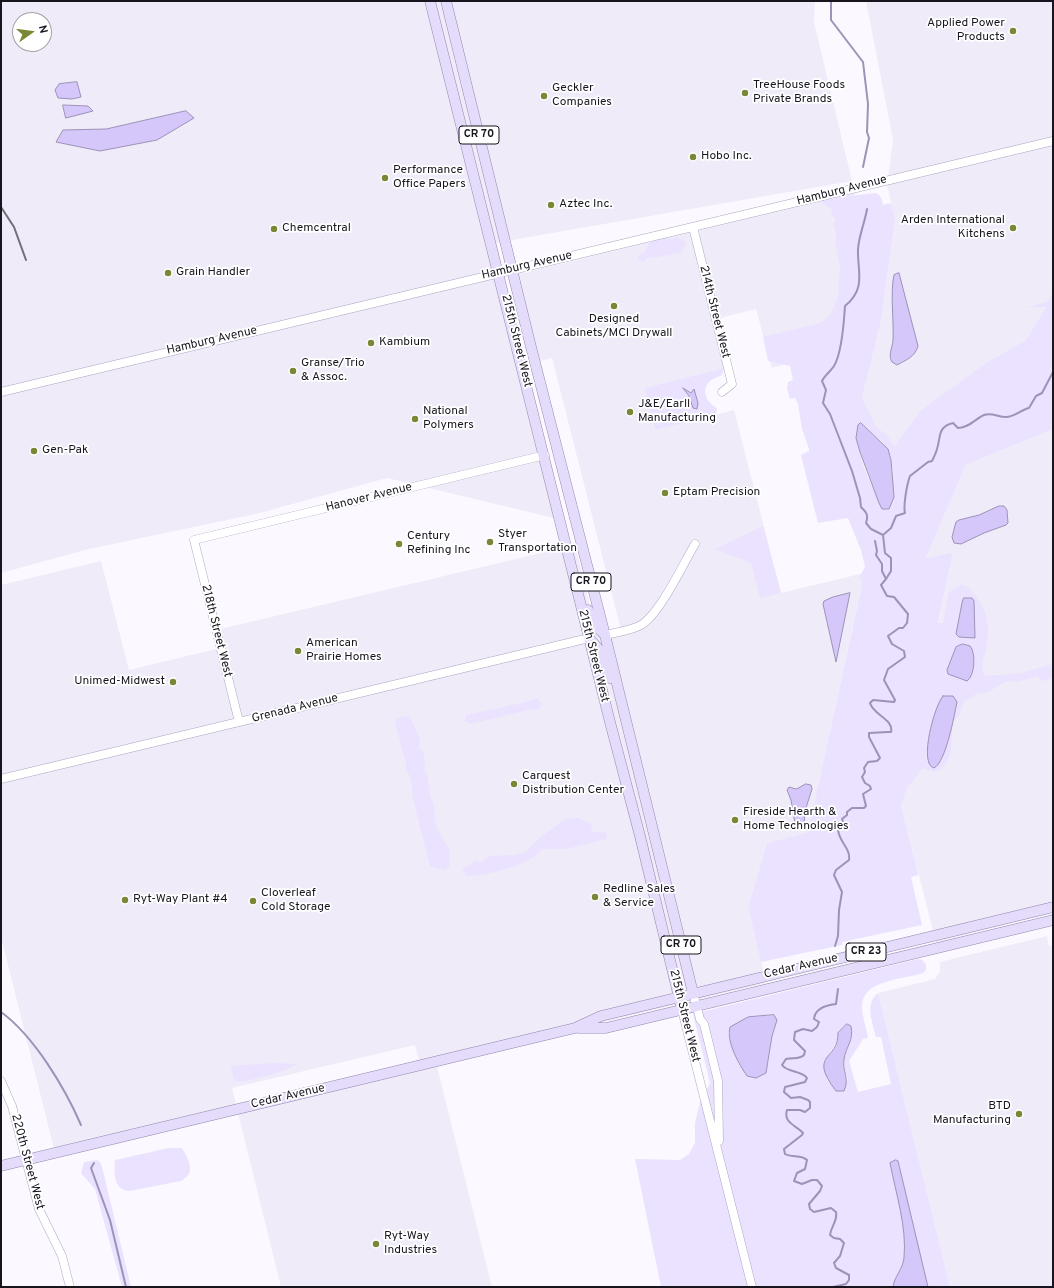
<!DOCTYPE html>
<style>
body{margin:0}
#map{position:relative;width:1054px;height:1288px;overflow:hidden;background:#fbf9ff;font-family:Overpass,sans-serif}
canvas{display:block}
.frame{position:absolute;inset:0;border:2px solid #18151f;pointer-events:none}
.north{position:absolute;left:12px;top:12px;width:40px;height:40px;box-sizing:border-box;background:#fff;border:1px solid #a3a1a5;border-radius:50%;rotate:76deg;font-size:11px;font-weight:700;line-height:16px;text-align:center;color:#18151f}
.north::after{content:'';display:block;margin:auto;width:14px;height:18px;background:#798736;clip-path:polygon(50% 0,100% 100%,50% 72%,0 100%)}
</style>
<div id="map">
<canvas width="1054" height="1288"></canvas>
<div class="frame"></div>
<div class="north">N</div>
</div>
<script>
const ctx = document.querySelector('canvas').getContext('2d');
ctx.lineJoin = 'round';
function fill(path, color) {
  ctx.fillStyle = color;
  ctx.fill(path, 'evenodd');
}
function strokePath(path, color, width, dash) {
  ctx.strokeStyle = color;
  ctx.lineWidth = width;
  ctx.lineCap = dash ? 'butt' : 'round';
  ctx.setLineDash(dash || []);
  ctx.stroke(path);
}
function label(font, color, halo, rows, align = 'center') {
  ctx.font = font + ' Overpass,sans-serif';
  ctx.lineWidth = 3.5;
  ctx.setLineDash([]);
  ctx.textBaseline = 'middle';
  ctx.strokeStyle = halo;
  ctx.fillStyle = color;
  for (const [text, x, y, turn = 0] of rows) {
    ctx.save();
    ctx.translate(x, y);
    ctx.rotate((+turn || 0) * Math.PI / 180);
    ctx.textAlign = isNaN(turn) ? turn : align;
    if (halo) ctx.strokeText(text, 0, 0);
    ctx.fillText(text, 0, 0);
    ctx.restore();
  }
}
const built = new Path2D(`
 M1,1H815L814,22L852,181L489,244L558,519L387,478L256,514L89,549L1,573ZM20,20H44V44H20Z
 M866,1H1053V295L1026,340L986,363L921,410L889,455L862,398L881,321L895,219L887,185L893,140Z
 M855,193L831,352L772,368L756,309L712,320L724,368L644,388L655,430L734,410L781,593L864,573L808,834L767,843L748,907L766,983L436,1062L492,1287H281L237,1109L55,1153L1,937V585L101,561L129,670L220,648L216,630L575,545L597,636L621,630L552,358L537,362L518,274ZM415,1045L420,1065L237,1109L232,1088Z
 M1053,429V913L936,942L901,806L953,552L926,558L966,465Z
 M1047,936L1049,946L1053,945V1287H950L878,993L935,979L940,971V962Z`);
const green = new Path2D(`
 M875,193C881,195 882,199 883,205L891,203L895,219L881,321L862,398L877,428L887,435L894,447L921,410L986,363L1026,340L1046,307H1027L1047,302L1053,293V429L966,465L926,558L953,552L938,623H943L949,592L960,585C970,586 971,590 976,597C988,612 989,625 987,644C985,655 980,663 984,674L988,676L1021,673L1053,664V678L1043,681L1036,677L1015,682L1007,681L988,692L978,694L977,692L972,698L964,701L960,714L954,721L952,729L951,752L946,763L941,769L934,772L923,768C916,773 915,782 907,786L901,806L918,873V875L911,877L922,925L842,942V945L761,962L748,907L767,843L808,833L862,584L860,576L865,567L861,550L848,518L818,523L801,455L809,451V449L802,429L798,404L795,398L790,399L787,388L788,382L793,380L790,366L768,361L763,337L821,323L831,314L838,297L840,266L835,241L837,235L833,224L836,220L831,214L832,209L822,203L823,200L840,197ZM868,429C874,437 884,441 888,449C894,460 895,499 889,509L886,510C874,494 853,449 859,430ZM956,647L974,652L973,664L967,681L961,680L947,670ZM941,698L957,702L942,761L927,762L926,755L938,703Z
 M677,237L683,240L686,245L680,253L645,259L646,262L638,260V256L644,253L649,243L664,238L673,239Z
 M724,368L722,375C718,377 714,378 710,381C700,390 707,403 717,408L716,415L655,430L644,388Z
 M763,526L781,593L760,598L751,563L715,549Z
 M537,698L541,703L539,709L528,710L471,724L465,721L466,715L522,703Z
 M405,716L410,717L420,739L419,748L423,751C424,758 426,764 424,771L428,777L429,791L435,810L434,814L437,829L449,849L450,865L445,870L437,869L430,866L413,799C412,789 413,778 406,770V762L395,723L396,719Z
 M579,818L591,824L592,831L598,833L605,831L607,837L606,839L566,849H541C534,865 484,876 467,876L462,869L475,861L480,863L490,856L514,855L526,852L538,839L564,820Z
 M918,959L922,960L926,964V970L923,973C903,980 862,979 862,1007C862,1018 867,1028 868,1038L863,1039L849,1061L858,1092L891,1084L881,1037H876C873,1023 864,1004 878,993L950,1287H928C914,1246 909,1203 898,1161L896,1160L904,1233V1259L903,1265L893,1287H661L635,1159L680,1160L689,1154L695,1143V1123L700,1102L710,1083L693,1014ZM774,1015L777,1020L772,1036L768,1064L741,1066L728,1033L748,1017ZM847,1024L851,1026C854,1039 847,1045 844,1057C843,1065 846,1072 848,1080L836,1090L827,1080L824,1064C826,1060 845,1026 847,1024Z
 M273,1063L296,1064C293,1070 242,1084 234,1081L231,1068L232,1066Z
 M169,1148H182C189,1161 197,1172 181,1181L130,1191C113,1190 114,1173 115,1160Z
 M97,1160L101,1163L104,1175L131,1287H122L95,1189L81,1173L84,1162Z`);
const water = new Path2D(`
 M77,82L81,97L72,99L58,98L55,90L59,84Z
 M63,105L88,106L93,111L66,118Z
 M186,111L194,118L157,140L100,151L56,142L63,130L106,129Z
 M899,273L918,346C915,357 906,360 897,365L892,362C888,356 892,348 893,341C894,320 890,293 894,275Z
 M683,388L691,393L694,389L698,403L697,409L693,408L689,396Z
 M861,423L888,449L891,460L894,497L889,509H882L879,503L860,452L856,438L858,425Z
 M999,506H1004L1007,510L1008,523L1006,525L984,533L961,544L954,543L952,537L956,522L959,520L979,515Z
 M850,593L836,662L823,604L824,601L833,597Z
 M964,598H972L974,601L975,638L959,637L956,634L962,603Z
 M963,644L970,646C976,652 975,676 967,681L948,674L947,670L956,647Z
 M943,696H953L957,702C954,716 946,762 934,768C918,764 935,704 943,696Z
 M806,784L811,785L812,789L805,811L804,826L799,828L795,824L791,800L787,790L789,787L796,789Z
 M774,1015L777,1020L772,1036L766,1073L756,1078L747,1076C739,1064 726,1042 730,1027L748,1017Z
 M847,1024L851,1026C854,1041 846,1046 844,1059C842,1072 850,1077 844,1091H836C807,1053 839,1061 838,1033Z
 M896,1160L898,1161L928,1287H893C894,1277 903,1269 904,1258C907,1227 896,1194 890,1163Z`);
const stream = new Path2D(`
 M831,1V20L863,62L868,104L867,132L869,138L863,167
 M867,209C865,222 859,235 858,249C857,271 867,288 845,306C844,322 842,353 834,366C830,372 825,375 822,381L826,390L823,403L830,414L852,471L860,498L861,507C866,512 869,515 866,523L871,529L883,535
 M883,535L891,528L896,516L905,513C903,506 907,484 910,476L928,462L932,461C934,457 936,453 937,449C941,437 937,427 953,423L958,428C969,428 975,419 984,415C991,412 998,417 1006,417C1014,417 1021,410 1029,408L1036,396L1042,393L1053,372
 M883,535L885,553L891,558V571L886,579
 M835,946L838,936L839,910L842,892L834,875L836,870L849,860C851,848 838,841 838,829L844,824L842,819L847,815V812L852,808H864L866,806L863,794L871,789L870,786L865,783L862,777L865,772L864,768L868,762L877,761L880,758L869,737V733L888,732H891C894,719 873,715 870,703L873,700L894,702L895,700L884,680L888,669L905,657L904,651L892,644L888,636L899,628H903L907,623L908,614L894,597L887,596L881,585L886,579L882,571V564L876,555L877,551L875,541
 M1,1012C34,1036 65,1088 81,1125
 M94,1163L91,1168L110,1220L126,1287
 M833,1287L846,1284L849,1280V1275L836,1268L834,1263L840,1256L844,1243L840,1239L834,1238L830,1235C831,1226 838,1221 836,1212L831,1208L814,1212L810,1209L809,1204L820,1191L822,1186L817,1180H812L802,1184L794,1181L797,1173L805,1169L807,1160C801,1154 792,1158 785,1154L784,1149L802,1135L803,1133C796,1125 783,1123 787,1110H800L805,1112L810,1108V1102L808,1100L800,1097L791,1098L784,1092L785,1087L805,1082L807,1078C801,1070 788,1073 782,1065L786,1059C793,1057 799,1060 804,1055L805,1051L794,1040L795,1032L803,1029L812,1031L817,1027L819,1022L814,1019C815,1008 827,1005 836,1004L838,989`);
const minor = new Path2D(`
 M693,227L732,384L722,392
 M1,392L1053,141
 M605,635C617,632 630,631 641,625C660,614 683,564 695,544
 M239,722L194,540L545,455
 M1,779L589,638
 M693,993L700,1019L704,1024L718,1081L719,1141
 M682,1010L752,1287
 M1,1081L12,1106L39,1209L62,1256L70,1287`);
const major = new Path2D(`
 M430,1L611,726L640,836L682,1010
 M446,1L531,347L605,635L693,993
 M588,610L593,623L605,635
 M590,639L601,652L610,678
 M579,1028H606L1053,920
 M1,1166L575,1028L601,1016L1053,907`);
const rail = new Path2D(`
 M1,207L14,227L26,260`);
const markers = [
 [1013,31,4,"#798736"],
 [745,93,4,"#798736"],
 [544,96,4,"#798736"],
 [693,157,4,"#798736"],
 [385,178,4,"#798736"],
 [551,205,4,"#798736"],
 [1013,228,4,"#798736"],
 [274,229,4,"#798736"],
 [168,273,4,"#798736"],
 [614,306,4,"#798736"],
 [371,343,4,"#798736"],
 [293,371,4,"#798736"],
 [630,412,4,"#798736"],
 [415,419,4,"#798736"],
 [34,451,4,"#798736"],
 [665,493,4,"#798736"],
 [490,542,4,"#798736"],
 [399,544,4,"#798736"],
 [298,651,4,"#798736"],
 [173,682,4,"#798736"],
 [514,784,4,"#798736"],
 [735,820,4,"#798736"],
 [595,897,4,"#798736"],
 [125,900,4,"#798736"],
 [253,901,4,"#798736"],
 [1019,1114,4,"#798736"],
 [376,1244,4,"#798736"]
];
const shields = [
 [479,135,40],
 [591,582,40],
 [681,945,40],
 [866,952,40]
];
const shieldNames = [
 ["CR 70",479,135],
 ["CR 70",591,582],
 ["CR 70",681,945],
 ["CR 23",866,952]
];
const poiNames = [
 ["Applied Power",1005,24,"right"],
 ["Products",1005,38,"right"],
 ["TreeHouse Foods",753,86],
 ["Private Brands",753,100],
 ["Geckler",552,89],
 ["Companies",552,103],
 ["Hobo Inc.",701,157],
 ["Performance",393,171],
 ["Office Papers",393,185],
 ["Aztec Inc.",559,205],
 ["Arden International",1005,221,"right"],
 ["Kitchens",1005,235,"right"],
 ["Chemcentral",282,229],
 ["Grain Handler",176,273],
 ["Designed",614,320,"center"],
 ["Cabinets/MCI Drywall",614,334,"center"],
 ["Kambium",379,343],
 ["Granse/Trio",301,364],
 ["& Assoc.",301,378],
 ["J&E/Earll",638,405],
 ["Manufacturing",638,419],
 ["National",423,412],
 ["Polymers",423,426],
 ["Gen-Pak",42,451],
 ["Eptam Precision",673,493],
 ["Styer",498,535],
 ["Transportation",498,549],
 ["Century",407,537],
 ["Refining Inc",407,551],
 ["American",306,644],
 ["Prairie Homes",306,658],
 ["Unimed-Midwest",165,682,"right"],
 ["Carquest",522,777],
 ["Distribution Center",522,791],
 ["Fireside Hearth &",743,813],
 ["Home Technologies",743,827],
 ["Redline Sales",603,890],
 ["& Service",603,904],
 ["Cloverleaf",261,894],
 ["Cold Storage",261,908],
 ["Ryt-Way Plant #4",133,900],
 ["BTD",1011,1107,"right"],
 ["Manufacturing",1011,1121,"right"],
 ["Ryt-Way",384,1237],
 ["Industries",384,1251]
];
const streetNames = [
 ["Hamburg Avenue",842,191,-14],
 ["Hamburg Avenue",527,266,-13],
 ["214th Street West",714,312,76],
 ["Hamburg Avenue",212,341,-13],
 ["215th Street West",516,341,76],
 ["Hanover Avenue",369,498,-14],
 ["218th Street West",216,631,76],
 ["215th Street West",593,656,76],
 ["Grenada Avenue",295,709,-14],
 ["Cedar Avenue",801,967,-13],
 ["215th Street West",684,1016,76],
 ["Cedar Avenue",288,1097,-13],
 ["220th Street West",27,1162,75]
];
fill(built, '#efebf9');
fill(green, '#eae2fe');
fill(water, '#d6c7fa');
strokePath(water, '#9d92b8', 1);
strokePath(stream, '#9d92b8', 2);
strokePath(minor, '#aca5c0', 9);
strokePath(major, '#9286ac', 11);
strokePath(minor, '#fff', 8);
strokePath(major, '#e5dbfb', 10);
strokePath(rail, '#716e77', 2);
for (const [x, y, r, color] of markers) {
  const dot = new Path2D();
  dot.arc(x, y, r, 0, 2 * Math.PI);
  ctx.fillStyle = color;
  ctx.fill(dot);
  strokePath(dot, '#fff', 1.5);
}
for (const [x, y, w] of shields) {
  const box = new Path2D();
  box.roundRect(x - w / 2, y - 9, w, 18, 3);
  ctx.fillStyle = '#fff';
  ctx.fill(box);
  strokePath(box, '#18151f', 1);
}
label('bold 11px', '#18151f', null, shieldNames);
label('12px', '#18151f', '#fff', poiNames, 'left');
label('12px', '#18151f', '#fff', streetNames);
</script>
